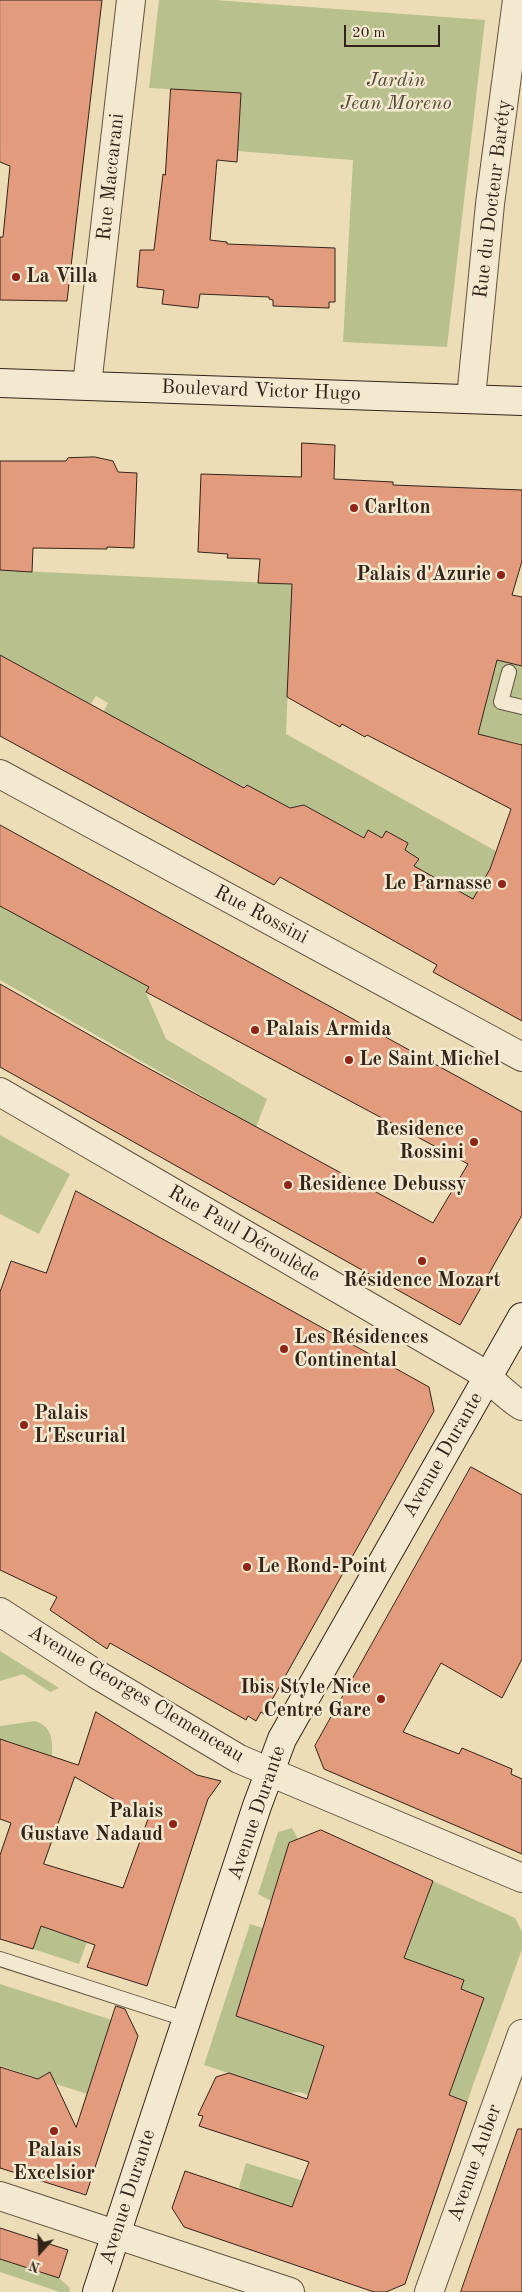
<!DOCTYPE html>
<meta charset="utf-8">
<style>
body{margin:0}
#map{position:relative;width:522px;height:2292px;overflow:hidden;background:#edddb6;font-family:"Old Standard TT",serif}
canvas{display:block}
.north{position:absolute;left:15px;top:2227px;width:50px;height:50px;-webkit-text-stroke:4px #f3e9d0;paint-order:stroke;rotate:200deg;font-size:14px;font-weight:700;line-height:20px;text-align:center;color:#332319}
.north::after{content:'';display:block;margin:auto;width:18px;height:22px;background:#332319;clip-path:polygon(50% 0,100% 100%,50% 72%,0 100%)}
.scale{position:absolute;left:344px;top:25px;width:96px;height:22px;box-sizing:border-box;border:2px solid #332319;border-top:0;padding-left:6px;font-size:15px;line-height:18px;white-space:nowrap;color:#332319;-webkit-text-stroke:4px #f3e9d0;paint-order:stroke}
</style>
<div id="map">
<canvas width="522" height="2292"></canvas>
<div class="north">N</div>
<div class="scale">20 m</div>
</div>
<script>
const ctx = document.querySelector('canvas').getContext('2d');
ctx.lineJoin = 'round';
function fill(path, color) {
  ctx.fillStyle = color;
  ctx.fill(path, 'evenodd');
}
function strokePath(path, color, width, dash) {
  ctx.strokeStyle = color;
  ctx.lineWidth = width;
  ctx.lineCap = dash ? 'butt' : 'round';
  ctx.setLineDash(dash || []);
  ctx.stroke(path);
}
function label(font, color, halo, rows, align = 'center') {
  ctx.font = font + ' "Old Standard TT",serif';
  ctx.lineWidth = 5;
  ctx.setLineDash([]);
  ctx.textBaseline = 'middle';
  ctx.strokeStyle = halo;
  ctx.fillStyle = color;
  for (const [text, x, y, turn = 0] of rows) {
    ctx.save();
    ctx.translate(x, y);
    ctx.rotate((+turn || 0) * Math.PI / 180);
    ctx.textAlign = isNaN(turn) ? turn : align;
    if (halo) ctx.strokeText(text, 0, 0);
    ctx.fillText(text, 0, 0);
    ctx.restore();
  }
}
const green = new Path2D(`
 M159,0H215L485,20L447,347L343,342L353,160L237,151L241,93L149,88Z
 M0,570L292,584L286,734L496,851L490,869L473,899L414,866L419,859L405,850L408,843L387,831L382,838L368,830L364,838L305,805L282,809L274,800L247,785L244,788L103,712L108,703L96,696L91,704L0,655Z
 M497,660L522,666V744L478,734Z
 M0,905L149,987L146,993L166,1039L267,1099L256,1127L0,980Z
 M0,1135L70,1174L39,1234L0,1214Z
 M0,1651L59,1688L50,1692L23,1674L0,1681Z
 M35,1721C52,1727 53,1740 52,1756L0,1739V1726Z
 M292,1828L298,1839L289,1843L271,1901L258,1894L278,1832Z
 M433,1881L515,1918L522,1932V1949L467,2102L366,2060Z
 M43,1922L58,1932L87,1942L79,1964L33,1949Z
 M250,1924L263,1928L236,2016L324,2046L308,2095L299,2092L290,2093L204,2065Z
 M0,1984L112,2020L87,2094L0,2066Z
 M246,2163L320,2186L357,2229L243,2191L239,2187Z
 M0,2259L59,2278L70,2288L69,2292H60L0,2272Z`);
const building = new Path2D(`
 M0,0H102L67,301L0,300V237H3L10,166L0,162Z
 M171,89L241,93L237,162L217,160L210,240L227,242V244L335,248V302H329V308L273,306V300L269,299V297L200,294L198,308L162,304L164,290L137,287L140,250H154L163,174L165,175Z
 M302,443L335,445L334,479L393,482V485L522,490V561L512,595L522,597V666L497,660L478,734L522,745V1021L433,972L437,965L280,877L274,885L0,736V655L244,788L247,785L290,808L304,805L364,838L368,830L382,838L386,831L408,843L405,850L419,859L414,866L473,899L490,869L511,809L367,735L365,737L342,724L340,727L287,697L292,584L258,583L260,559L227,558L228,554L198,552L201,474L301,477Z
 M95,457L113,461L118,472L137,473L134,548L107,547V549L33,548L32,572L0,570V461H66L68,458Z
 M0,825L522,1112V1215L460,1325L0,1067V984L137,1062L433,1223L468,1164L146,992L149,987L0,906Z
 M76,1191L429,1387L434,1411L264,1714L261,1712L256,1721L248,1716L246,1720L110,1643L107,1649L50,1610L57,1597L0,1570V1292L11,1261L46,1273Z
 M471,1467L522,1495V1659L502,1698L441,1663L403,1732L459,1754L462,1748L512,1769L511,1774L522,1779V1854L324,1769L315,1746Z
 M96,1712L197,1775L221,1781L208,1799L147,1986L87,1967L95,1945L41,1926L33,1949L0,1939V1855L11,1823L0,1819V1739L78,1765ZM75,1777L148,1819L123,1888L44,1864Z
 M321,1830L433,1881L404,1958L464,1980L461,1989L484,1998L449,2095L467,2102L405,2284L386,2292H374L184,2227L172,2208L185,2171L292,2207L309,2162L199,2126L203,2116L198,2115L216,2077L229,2073L307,2099L324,2046L236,2016L289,1843Z
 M116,2006L125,2009L138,2036L86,2195L0,2168V2067L38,2079L50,2072L76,2127Z
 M518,2129H522V2292H461Z
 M0,2228L68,2250L59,2278L0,2259Z`);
const lane = new Path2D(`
 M509,672L501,702L522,707
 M0,1959L188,2020`);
const street = new Path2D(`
 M87,385L131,0
 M471,398L490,204L517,0
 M0,774L522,1057
 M0,1092L473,1367C491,1378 504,1395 522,1406
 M0,1612L96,1674L239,1759L522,1878
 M0,2196L290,2292
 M429,2292L522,2034`);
const secondary = new Path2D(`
 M0,383L522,401
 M97,2292L257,1806L282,1739L522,1317`);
const markers = [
 [16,277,5,"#8f2418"],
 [354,508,5,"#8f2418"],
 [501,575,5,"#8f2418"],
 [502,884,5,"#8f2418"],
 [255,1030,5,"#8f2418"],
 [349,1060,5,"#8f2418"],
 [474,1142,5,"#8f2418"],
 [288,1185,5,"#8f2418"],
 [422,1261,5,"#8f2418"],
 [284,1349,5,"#8f2418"],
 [24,1425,5,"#8f2418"],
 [247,1567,5,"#8f2418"],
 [381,1699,5,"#8f2418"],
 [173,1824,5,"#8f2418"],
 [54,2131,5,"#8f2418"]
];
const parkNames = [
 ["Jardin",396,81],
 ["Jean Moreno",396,104]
];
const streetNames = [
 ["Rue Maccarani",111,177,-84],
 ["Rue du Docteur Baréty",493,199,-83],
 ["Boulevard Victor Hugo",261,391,2],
 ["Rue Rossini",261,915,28],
 ["Rue Paul Déroulède",244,1234,30],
 ["Avenue Durante",443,1455,-60],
 ["Avenue Georges Clemenceau",136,1694,31],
 ["Avenue Durante",257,1813,-71],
 ["Avenue Auber",475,2163,-70],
 ["Avenue Durante",128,2197,-72]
];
const poiNames = [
 ["La Villa",26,277],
 ["Carlton",364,508],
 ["Palais d'Azurie",491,575,"right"],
 ["Le Parnasse",492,884,"right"],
 ["Palais Armida",265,1030],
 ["Le Saint Michel",359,1060],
 ["Residence",464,1130,"right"],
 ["Rossini",464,1153,"right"],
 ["Residence Debussy",298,1185],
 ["Résidence Mozart",422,1281,"center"],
 ["Les Résidences",294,1338],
 ["Continental",294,1361],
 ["Palais",34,1414],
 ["L'Escurial",34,1437],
 ["Le Rond-Point",257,1567],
 ["Ibis Style Nice",371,1688,"right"],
 ["Centre Gare",371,1711,"right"],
 ["Palais",163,1812,"right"],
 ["Gustave Nadaud",163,1835,"right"],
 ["Palais",54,2151,"center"],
 ["Excelsior",54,2174,"center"]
];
fill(green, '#b8c18e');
fill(building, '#e39b7d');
strokePath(building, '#332319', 1);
strokePath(lane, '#625240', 16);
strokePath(street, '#625240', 30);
strokePath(secondary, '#332319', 30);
strokePath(lane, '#f3e9d0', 14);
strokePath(street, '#f3e9d0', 28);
strokePath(secondary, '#f3e9d0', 28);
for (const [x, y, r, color] of markers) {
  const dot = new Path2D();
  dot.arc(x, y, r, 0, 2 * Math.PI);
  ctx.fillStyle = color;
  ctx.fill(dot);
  strokePath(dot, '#f3e9d0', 2);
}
label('italic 20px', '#544a36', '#f3e9d0', parkNames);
label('20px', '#332319', '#f3e9d0', streetNames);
label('bold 20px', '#332319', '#f3e9d0', poiNames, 'left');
</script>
